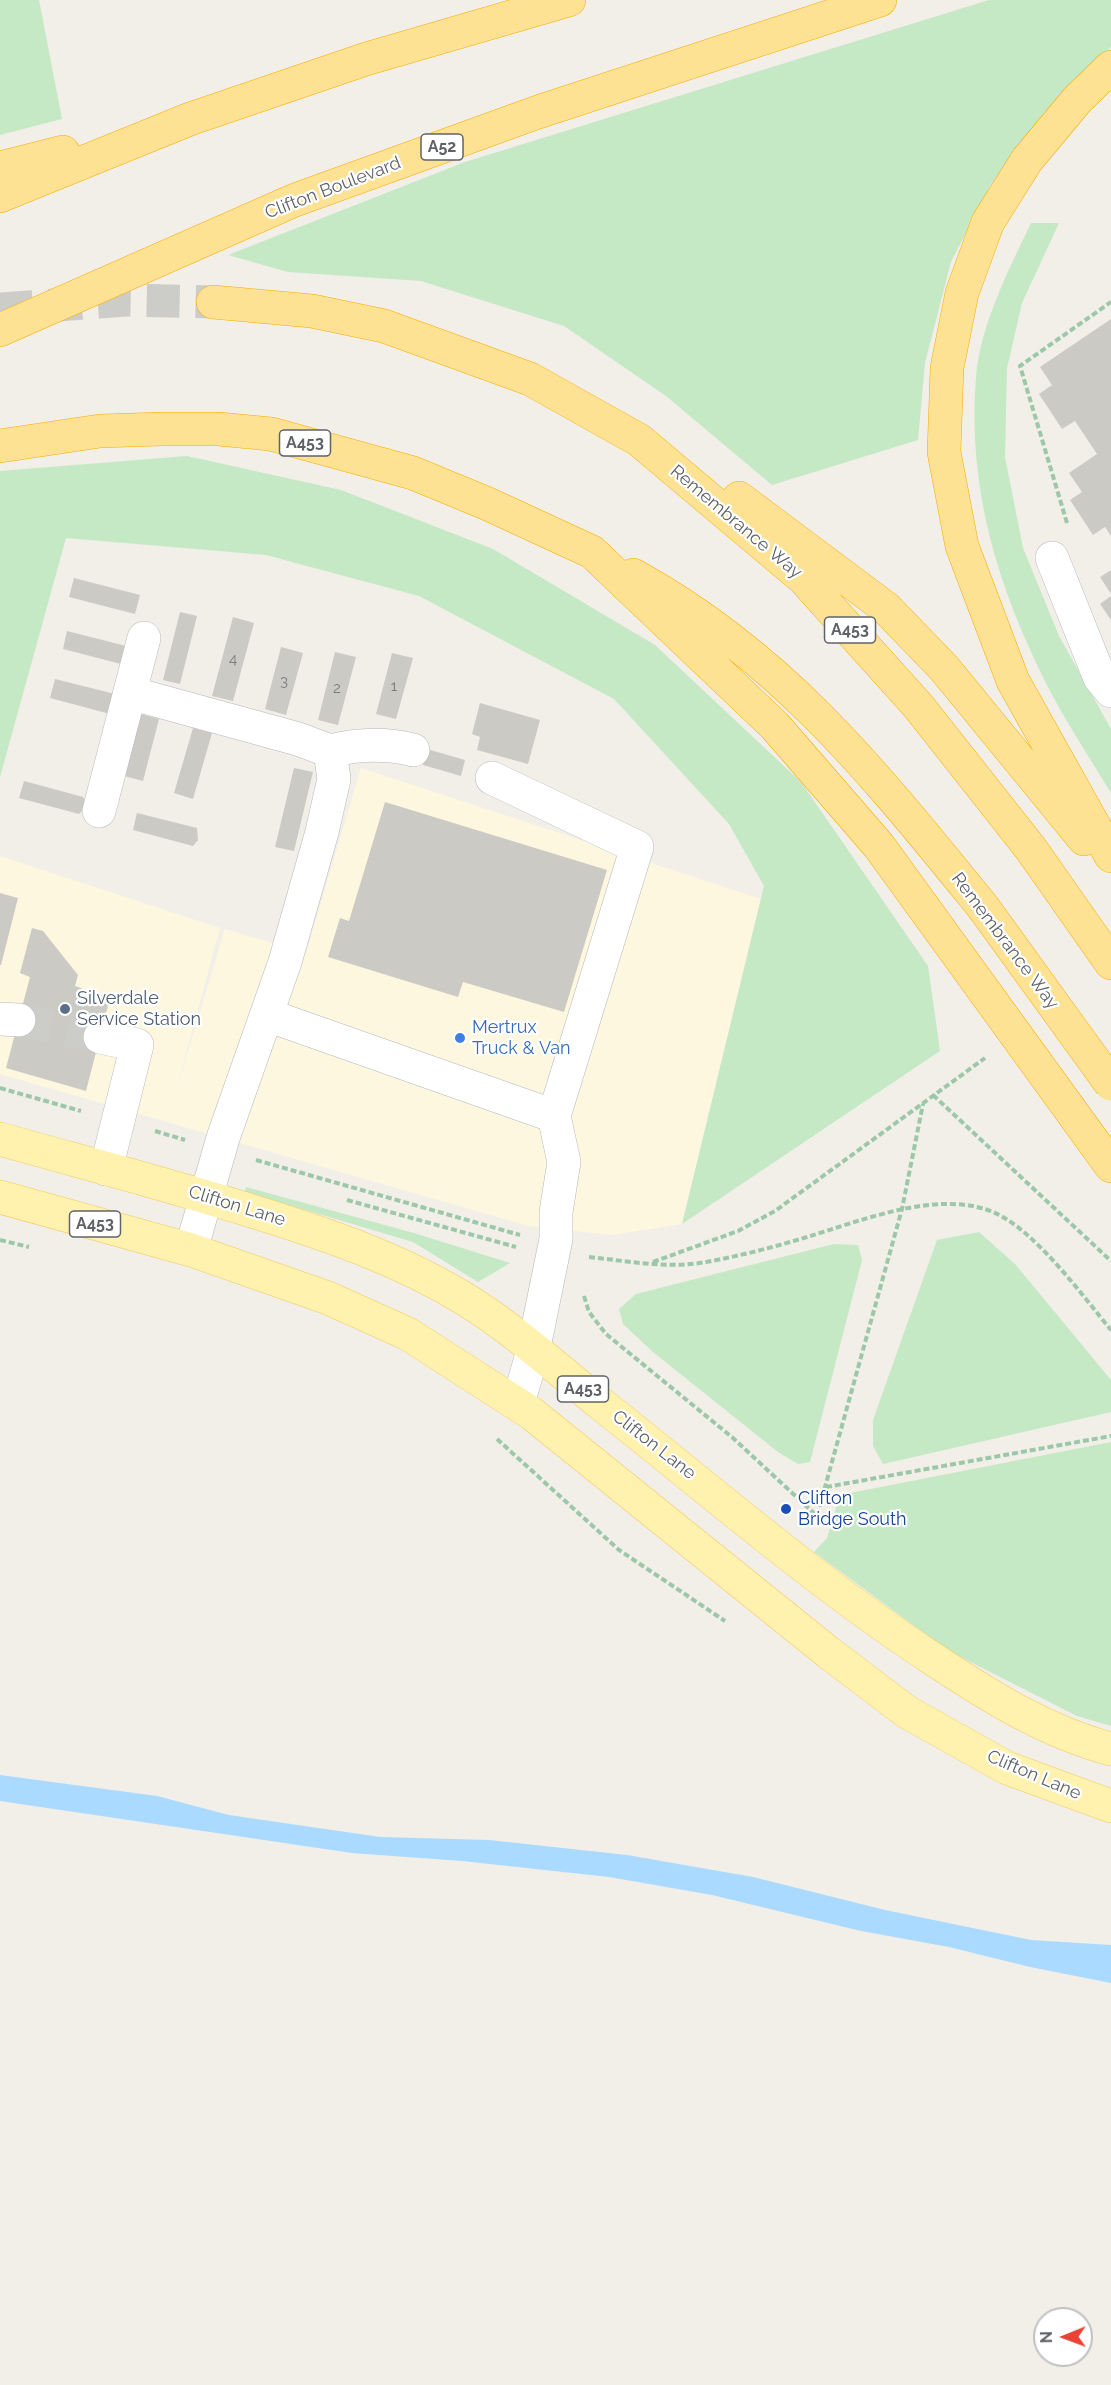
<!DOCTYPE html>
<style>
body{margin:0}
#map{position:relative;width:1111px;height:2385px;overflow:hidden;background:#f1efe8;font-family:Raleway,sans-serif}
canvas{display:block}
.north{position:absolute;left:1033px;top:2307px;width:60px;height:60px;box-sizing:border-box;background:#fff;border:2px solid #bfc1c3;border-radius:50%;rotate:269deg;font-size:16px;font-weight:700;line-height:24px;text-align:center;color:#5f6368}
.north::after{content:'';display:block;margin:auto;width:21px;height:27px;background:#ea4335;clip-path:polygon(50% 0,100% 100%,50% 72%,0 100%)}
</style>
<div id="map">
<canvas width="1111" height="2385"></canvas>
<div class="north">N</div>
</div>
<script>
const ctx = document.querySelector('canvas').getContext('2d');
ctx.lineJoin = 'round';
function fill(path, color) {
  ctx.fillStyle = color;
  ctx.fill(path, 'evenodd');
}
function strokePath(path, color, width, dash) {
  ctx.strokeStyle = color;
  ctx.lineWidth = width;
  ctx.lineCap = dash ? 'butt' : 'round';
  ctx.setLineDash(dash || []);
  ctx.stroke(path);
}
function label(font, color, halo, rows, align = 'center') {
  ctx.font = font + ' Raleway,sans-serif';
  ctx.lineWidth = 4.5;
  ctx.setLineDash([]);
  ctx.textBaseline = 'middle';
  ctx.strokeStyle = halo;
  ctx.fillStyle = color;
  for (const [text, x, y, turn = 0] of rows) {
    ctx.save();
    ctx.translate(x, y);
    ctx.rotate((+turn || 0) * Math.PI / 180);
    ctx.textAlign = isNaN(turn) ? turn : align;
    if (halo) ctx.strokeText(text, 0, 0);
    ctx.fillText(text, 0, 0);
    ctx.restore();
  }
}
const commercial = new Path2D(`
 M361,768L761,899L682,1224L612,1235L528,1226L0,1074V856L220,928L177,1087L225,929L306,953Z`);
const green = new Path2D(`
 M0,0H39L62,119L0,135Z
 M989,0H1111V47L1042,115L991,184L951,262L925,363L918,440L772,485L666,396L564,326L421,281L288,272L228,255L465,162Z
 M1031,223H1059L1022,303L1007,368L1005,457L1023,548L1059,636L1111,729V793C1090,758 1067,724 1048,687C998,588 967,489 976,377C980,326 1009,269 1031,223Z
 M187,456L341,490L493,549L655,645L801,782L928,966L940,1051L682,1224L764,886L729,824L614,699L419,596L266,555L66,538L0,777V471Z
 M246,1187L414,1233L510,1263L478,1282L413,1242L245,1192Z
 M979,1232L1015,1264L1111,1380V1412L883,1464L873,1446V1420L937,1240Z
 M834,1244L858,1245L862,1260L810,1462L798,1464L778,1452L653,1352L623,1324L619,1309L636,1294Z
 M1111,1442V1726L1077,1716L947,1650L814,1552L827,1538L840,1495Z`);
const water = new Path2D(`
 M0,1775L157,1796L229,1815L380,1837L489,1840L627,1855L753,1877L885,1910L1031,1940L1111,1945V1983L1030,1967L949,1947L861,1931L712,1895L609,1877L462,1861L352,1853L0,1801Z`);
const building = new Path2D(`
 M1111,319V536L1105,527L1093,535L1070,500L1082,492L1069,473L1097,454L1075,421L1062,429L1039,394L1052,385L1040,367Z
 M1111,570V594L1100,577Z
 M74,578L140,595L135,614L69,597Z
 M1111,596V620L1100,604Z
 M180,612L197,616L180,684L163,680Z
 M233,617L254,623L233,701L212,696Z
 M67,631L126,646L121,664L63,649Z
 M281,647L303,653L286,715L265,709Z
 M335,652L356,657L338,725L318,720Z
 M392,653L413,658L396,719L376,714Z
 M55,679L115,694L110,714L50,698Z
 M480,703L540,720L528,764L477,750L480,737L472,734Z
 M141,714L159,719L143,781L124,776Z
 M193,728L212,733L193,799L174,793Z
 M427,749L465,760L461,776L423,765Z
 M294,768L313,772L294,851L275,847Z
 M24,781L83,797L86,802L84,809L79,814L19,798Z
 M385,802L607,870L564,1012L463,982L458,997L328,957L340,918L349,921Z
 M137,813L197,828L198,840L193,846L133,830Z
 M0,893L18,898L1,965H0Z
 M32,928L43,931L78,975L75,986L110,998L86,1091L6,1068L30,977L20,973Z`);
const minorTunnel = new Path2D(`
 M19,1020L100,1037`);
const highwayTunnel = new Path2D(`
 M0,309L127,300L213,302`);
const path = new Path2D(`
 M1067,523L1020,366L1111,302
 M0,1088L81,1111
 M933,1095L1111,1261
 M155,1131L185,1140
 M256,1160L520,1235
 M347,1200L516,1247
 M0,1240L29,1247
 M589,1257C628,1261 667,1269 706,1262C740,1256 774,1247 807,1237C861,1221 937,1189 993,1212C1034,1229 1082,1295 1111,1330
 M653,1262L738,1231L775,1211L985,1058
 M584,1296L589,1312L606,1334L733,1438L817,1516L902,1209L923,1104
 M497,1439L619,1550L725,1621
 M826,1487L1111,1436`);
const minor = new Path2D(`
 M1052,558L1100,678L1111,691
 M130,693L298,739L330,751L334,779L322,832L285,962L223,1138L191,1250
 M330,751C358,744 385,743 413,750
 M492,778L637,847L554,1116
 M99,811L144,638
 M267,1015L554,1116L564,1162L556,1212V1239L534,1347L518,1404
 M0,1019L19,1020
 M100,1037L137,1045L106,1169`);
const major = new Path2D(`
 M0,1139C85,1163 170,1185 255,1212C329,1235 402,1260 468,1301C516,1331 557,1369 601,1404C710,1490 817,1583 933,1659C989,1696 1046,1732 1111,1749
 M0,1197L191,1250L328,1298L408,1334L531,1413L829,1653L907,1712L1007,1768L1111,1806`);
const highway = new Path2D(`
 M1111,67L1077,100L1027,160L988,222L962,293L947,368L944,452L962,546L1013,681L1111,856
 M0,168L63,152
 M0,196L190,119L366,59L569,0
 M213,302L312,311L384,326L530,379L639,440L803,578L919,707L1031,849L1111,963
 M0,330L295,200L538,112L880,0
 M0,446L100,431L162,429H219L271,434L413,473L488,504L592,552L775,726L879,846L1111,1166
 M739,498L886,608L944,668L1084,839
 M633,575C784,658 876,776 983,907`);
const highwayBridge = new Path2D(`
 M983,907L1111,1084`);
const markers = [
 [65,1009,6,"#5c6f8a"],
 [460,1038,6,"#3f7fe0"],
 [786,1509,6,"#1a4fb4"]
];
const numberNames = [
 ["4",233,659],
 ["3",284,681],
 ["1",394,686],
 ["2",337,688]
];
const shields = [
 [442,147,42],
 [305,443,51],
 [850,630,51],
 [95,1224,51],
 [583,1389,51]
];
const shieldNames = [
 ["A52",442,147],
 ["A453",305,443],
 ["A453",850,630],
 ["A453",95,1224],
 ["A453",583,1389]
];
const streetNames = [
 ["Clifton Boulevard",333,188,-21],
 ["Remembrance Way",736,522,40],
 ["Remembrance Way",1005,941,53],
 ["Clifton Lane",237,1206,17],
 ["Clifton Lane",654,1445,38],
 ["Clifton Lane",1034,1775,23]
];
const serviceNames = [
 ["Silverdale",77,999],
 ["Service Station",77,1020]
];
const shopNames = [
 ["Mertrux",472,1028],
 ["Truck & Van",472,1049]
];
const transitNames = [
 ["Clifton",798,1499],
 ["Bridge South",798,1520]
];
fill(commercial, '#fef7e0');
fill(green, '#c5e8c5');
fill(water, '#aadaff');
fill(building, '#cccac5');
strokePath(minorTunnel, '#ccccc8', 33, [33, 16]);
strokePath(highwayTunnel, '#ccccc8', 33, [33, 16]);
strokePath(minor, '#b5b8bc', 34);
strokePath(major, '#f2c960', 34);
strokePath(highway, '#f9ab00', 34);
strokePath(path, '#9cc7a9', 4, [6, 3]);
strokePath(minor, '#fff', 33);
strokePath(major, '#fff2af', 33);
strokePath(highway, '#fde293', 33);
strokePath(highwayBridge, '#f9ab00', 34, []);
strokePath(highwayBridge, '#fde293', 33);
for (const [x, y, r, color] of markers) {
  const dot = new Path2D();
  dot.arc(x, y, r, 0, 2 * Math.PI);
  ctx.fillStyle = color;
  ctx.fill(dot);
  strokePath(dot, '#fff', 2);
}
label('15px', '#7a7d7f', null, numberNames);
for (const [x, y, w] of shields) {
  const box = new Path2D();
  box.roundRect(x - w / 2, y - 13, w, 26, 4.5);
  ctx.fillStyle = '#fff';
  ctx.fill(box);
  strokePath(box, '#5f6368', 1.5);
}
label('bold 16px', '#5f6368', null, shieldNames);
label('18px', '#5f6368', '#fff', streetNames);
label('18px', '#4e5e75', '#fff', serviceNames, 'left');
label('18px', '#366cbe', '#fff', shopNames, 'left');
label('18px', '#164399', '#fff', transitNames, 'left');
</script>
